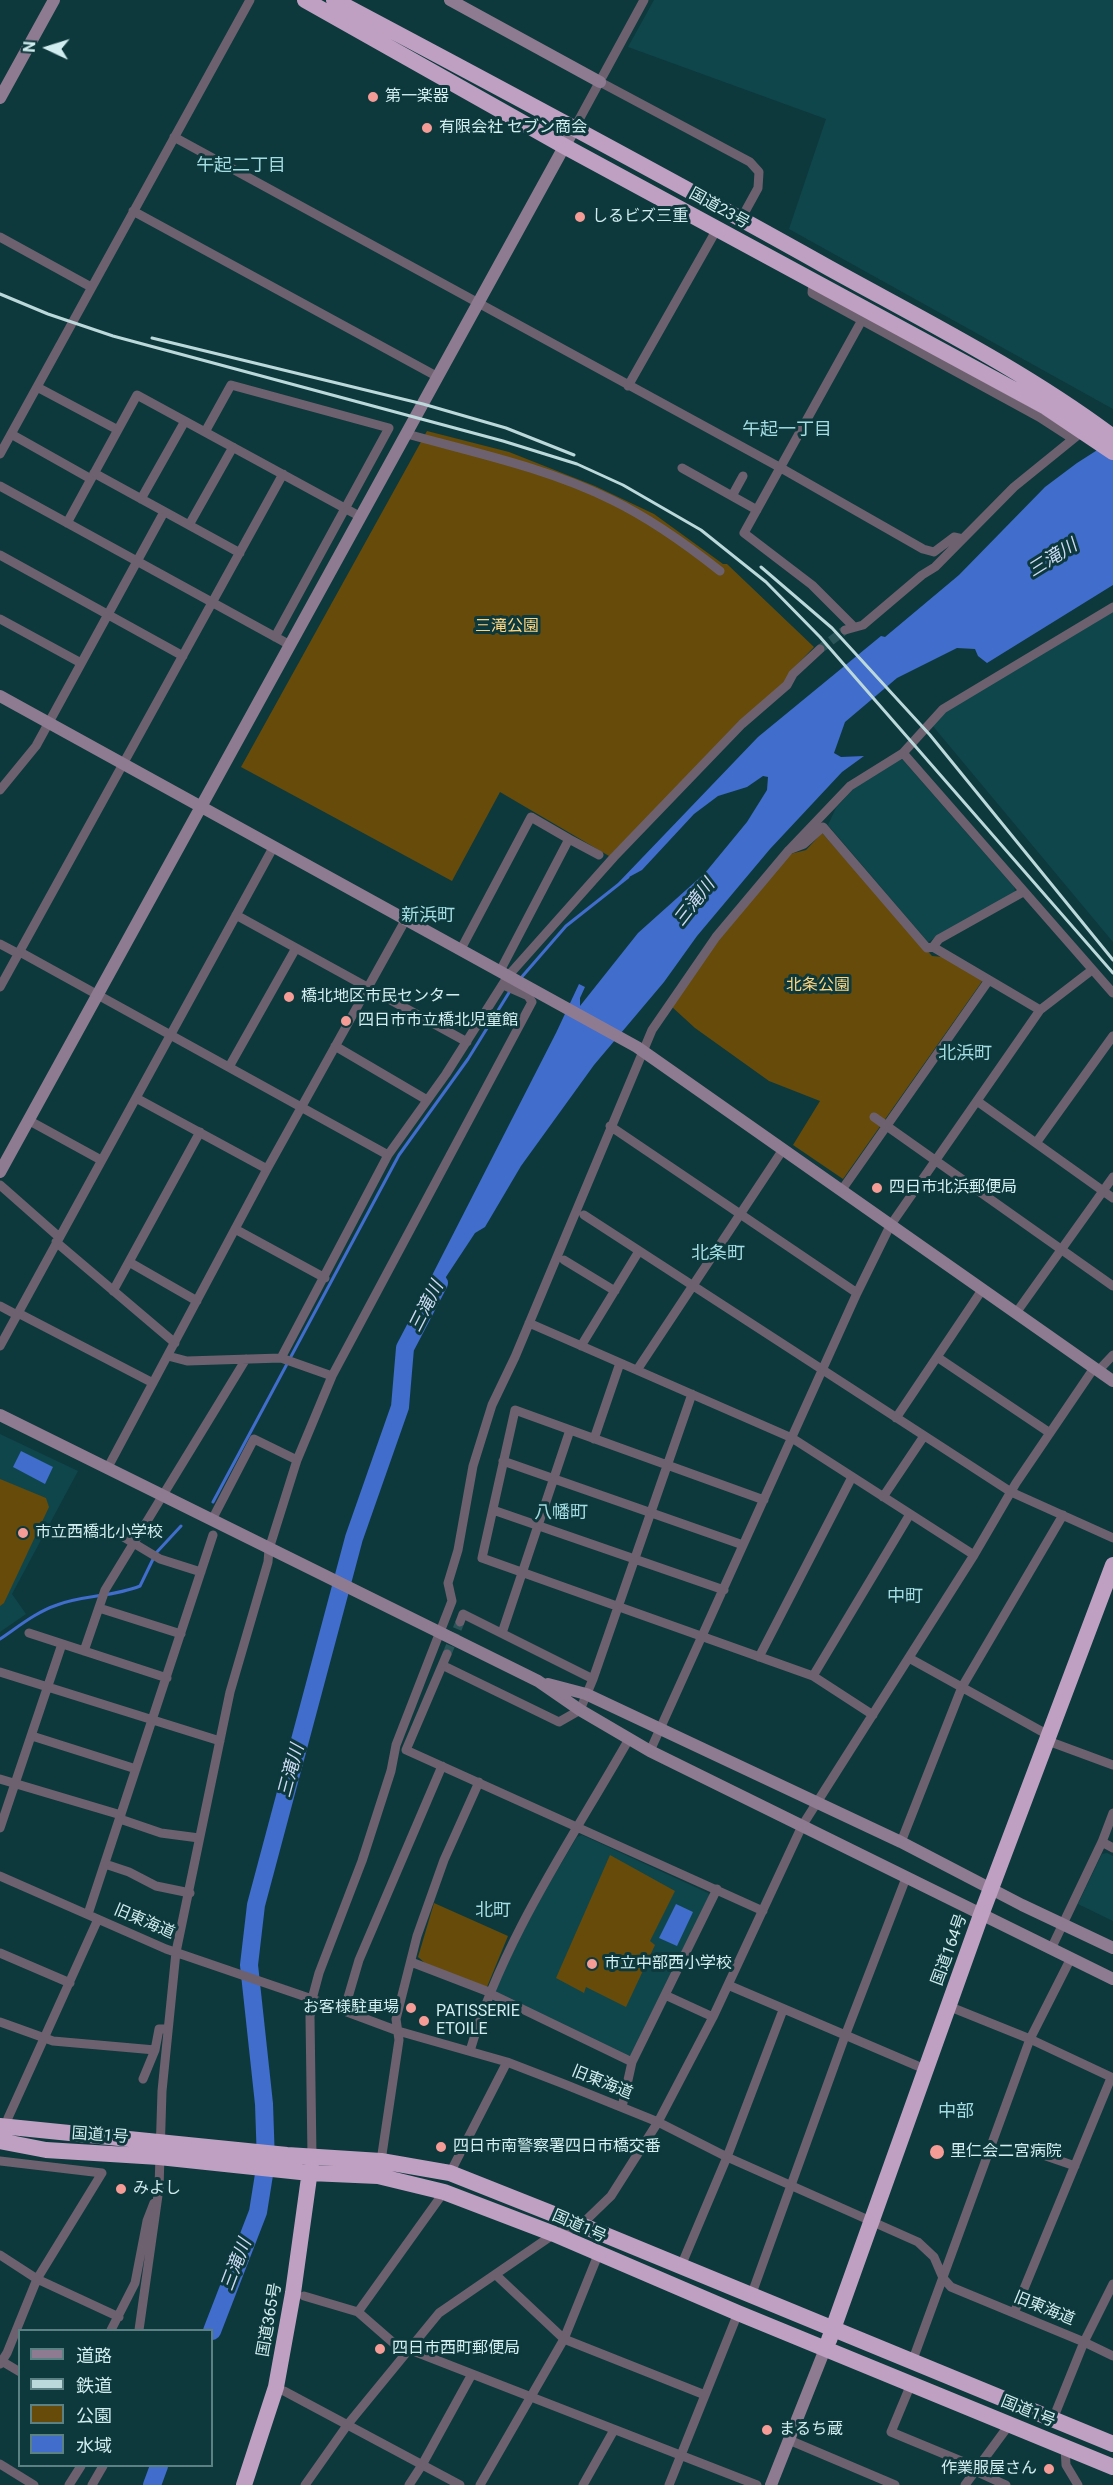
<!DOCTYPE html>
<meta charset="utf-8">
<style>
body{margin:0}
#map{position:relative;width:1113px;height:2485px;overflow:hidden;background:#0d393d;font-family:Roboto,"Noto Sans JP",sans-serif}
canvas{display:block}
.legend{position:absolute;left:18px;top:2329px;width:195px;height:138px;box-sizing:border-box;background:#0d393d;border:2px solid #5b8184;margin:0;padding:8px 10px;list-style:none;font-size:18px;color:#d1edef}
.legend li{display:flex;align-items:center;gap:12px;height:30px}
.legend b{width:30px;border:2px solid #5b8184}
.north{position:absolute;left:18px;top:18px;width:60px;height:60px;-webkit-text-stroke:4px #0d393d;paint-order:stroke;rotate:274deg;font-size:16px;font-weight:700;line-height:24px;text-align:center;color:#d1edef}
.north::after{content:'';display:block;margin:auto;width:21px;height:27px;background:#d1edef;clip-path:polygon(50% 0,100% 100%,50% 72%,0 100%)}
</style>
<div id="map">
<canvas width="1113" height="2485"></canvas>
<ul class="legend">
<li><b style="height:8px;background:#8f7b91"></b>道路</li>
<li><b style="height:8px;background:#bbd9db"></b>鉄道</li>
<li><b style="height:16px;background:#664b0a"></b>公園</li>
<li><b style="height:16px;background:#416dcd"></b>水域</li>
</ul>
<div class="north">N</div>
</div>
<script>
const ctx = document.querySelector('canvas').getContext('2d');
ctx.lineJoin = 'round';
function fill(path, color) {
  ctx.fillStyle = color;
  ctx.fill(path, 'evenodd');
}
function strokePath(path, color, width, dash) {
  ctx.strokeStyle = color;
  ctx.lineWidth = width;
  ctx.lineCap = dash ? 'butt' : 'round';
  ctx.setLineDash(dash || []);
  ctx.stroke(path);
}
function label(font, color, halo, rows, align = 'center') {
  ctx.font = font + ' Roboto,"Noto Sans JP",sans-serif';
  ctx.lineWidth = 6;
  ctx.setLineDash([]);
  ctx.textBaseline = 'middle';
  ctx.strokeStyle = halo;
  ctx.fillStyle = color;
  for (const [text, x, y, turn = 0] of rows) {
    ctx.save();
    ctx.translate(x, y);
    ctx.rotate((+turn || 0) * Math.PI / 180);
    ctx.textAlign = isNaN(turn) ? turn : align;
    if (halo) ctx.strokeText(text, 0, 0);
    ctx.fillText(text, 0, 0);
    ctx.restore();
  }
}
const built = new Path2D(`
 M654,0H1113V409L789,229L826,119L628,47Z
 M1113,610V942L932,725L944,712Z
 M901,758L1014,887L1015,892L928,942L828,825L836,808L856,786Z
 M0,1434L78,1471L12,1594L26,1614L0,1632Z
 M582,1835L708,1893L710,1897L633,2055L628,2056L497,1994L496,1990L517,1938L577,1837Z
 M1107,1853L1113,1856V1921L1078,1904L1102,1854Z`);
const green = new Path2D(`
 M427,431L509,452L595,486L654,514L723,564H727L814,647L790,672L784,683L609,856L500,792L452,881L241,767Z
 M822,833L932,956L943,957L983,980L843,1179L793,1145L820,1101L769,1081L695,1028L672,1007L717,942L790,854L806,850Z
 M0,1479L46,1498L49,1507L4,1603L0,1606Z
 M610,1855L675,1891L650,1941L655,1945L626,2007L586,1987L584,1993L556,1978Z
 M434,1903L508,1936L487,1987L426,1964L418,1957Z`);
const water = new Path2D(`
 M1113,440V585L987,663L978,656L975,649L957,648L897,678L845,722L834,753L841,757L864,756L842,772L770,849L697,936L664,982L594,1065L521,1166L485,1227L475,1233L405,1339L423,1293L556,1033L579,984L585,987L580,998V1006L638,933L705,873L747,822L767,790L768,777L763,776L747,787L718,796L694,814L642,870L618,883L758,737L881,636L885,637L959,575L1045,487L1077,463Z
 M21,1451L53,1467L45,1484L13,1467Z
 M676,1904L693,1912L677,1946L659,1938Z`);
const stream = new Path2D(`
 M520,979L566,926L628,877
 M213,1502L399,1155L468,1059L510,991
 M0,1639C18,1627 36,1612 57,1605C83,1595 113,1597 140,1586L156,1553L181,1526`);
const river = new Path2D(`
 M212,2331L258,2212L266,2162L264,2104L249,1965L256,1905L354,1538L400,1407L405,1348L439,1283
 M152,2485L159,2466`);
const streetTunnel = new Path2D(`
 M820,649L845,630
 M447,1654L460,1622`);
const street = new Path2D(`
 M600,82L750,162L759,172L758,188L741,219
 M575,127L644,0
 M174,137L781,468L923,549L934,552L954,537L963,539
 M133,211L438,377
 M0,237L91,287
 M813,281L812,293L1039,417L1073,439
 M628,386L717,229
 M37,387L118,430
 M205,432L231,385L389,428L275,637
 M11,434L91,479
 M407,434C476,453 547,468 612,500C651,519 686,544 720,571
 M0,454L250,0
 M682,468L757,510
 M94,473L240,553
 M0,486L290,645
 M732,496L743,476
 M141,499L185,421
 M67,523L137,395L361,517
 M189,525L233,447
 M0,555L183,656
 M0,619L81,663
 M854,627L812,585L744,533L862,320
 M845,630L863,625L922,575L935,567L1014,487L1083,431
 M903,753L1113,993
 M0,790L36,746L164,512
 M569,839L599,855
 M791,849L804,844L823,827L927,948L933,947
 M1023,892L939,939L933,947L1040,1010
 M236,915L467,1042
 M0,944L19,954
 M461,949L531,817L569,839L500,971
 M20,952L388,1155
 M0,987L283,474
 M335,1046L427,1100
 M229,1067L296,948
 M136,1098L267,1169
 M977,1101L1113,1198
 M874,1117L1113,1286
 M28,1120L101,1160
 M610,1126L857,1293
 M1036,1143L1113,1036
 M0,1185L59,1237
 M841,1191L989,980
 M584,1215L1011,1492L1113,1538
 M235,1229L325,1278
 M56,1242L175,1343
 M564,1260L615,1291
 M129,1262L197,1301
 M113,1291L200,1132
 M0,1306L17,1315
 M18,1313L153,1383
 M1016,1313L1113,1177
 M529,1323L792,1438L974,1555
 M0,1346L274,846
 M581,1346L639,1251
 M168,1356L187,1361L281,1358L388,1155L446,1074L508,976L614,857L742,724L787,685L793,674L820,649
 M937,1357L1050,1433
 M281,1358L332,1376
 M637,1370L782,1151
 M1098,1371L1113,1355
 M896,1418L982,1290
 M594,1439L620,1363
 M503,1461L743,1545
 M107,1469L267,1169L406,919
 M883,1497L924,1436
 M764,1500L515,1410L482,1558L813,1676L873,1715
 M493,1510L724,1590
 M215,1514L254,1439L297,1460
 M115,1532L160,1559L201,1572
 M99,1608L181,1634
 M460,1622L463,1614L593,1679
 M29,1633L167,1678
 M502,1633L570,1430
 M84,1651L105,1590L246,1359
 M447,1654L406,1750L763,1911
 M759,1657L852,1477
 M909,1658L1050,1736
 M444,1666L559,1722L580,1710L593,1679L692,1394
 M0,1672L220,1741
 M813,1676L910,1514
 M32,1736L136,1769
 M1048,1741L1113,1765
 M650,1751L857,1293L890,1226L1040,1010L1092,970
 M0,1779L121,1815
 M120,1819L161,1833L199,1838
 M0,1828L62,1644
 M901,1842L962,1687L1063,1515
 M1102,1842L1113,1848
 M105,1864L129,1872L156,1886L190,1893
 M0,1876L166,1949L312,1999L398,2031L507,2062L564,2084L658,2122L727,2157L918,2242L934,2257L943,2278L951,2287L1084,2342L1113,2356
 M88,1914L213,1535
 M1051,1949L1102,1842L1113,1813
 M0,1953L70,1983
 M411,1962L489,1992
 M728,1985L927,2070
 M489,1993L632,2062
 M665,1995L713,2017
 M948,2006L1030,2039L1113,2078
 M344,2011L359,1960L442,1766
 M0,2022L53,2041L155,2050L159,2029H167
 M470,2051C503,1938 571,1841 629,1739
 M143,2079L155,2050
 M622,2107L632,2062L717,1889
 M6,2127L8,2118L98,1919
 M312,2156L310,2017L312,1999L319,1973L362,1861L391,1771L396,1745L452,1601L448,1583L458,1550L473,1466L492,1405L515,1357L652,1030L716,937L789,850L850,786L903,753L943,709L1113,607
 M1046,2156L1075,2166
 M0,2161L102,2173L37,2279L7,2353L0,2364
 M381,2161L399,2040L396,2019L417,1936L444,1860L479,1782
 M450,2173L507,2062
 M0,2255L37,2279L119,2317
 M681,2266L727,2157L783,2010
 M496,2275L564,2339L705,2395
 M304,2296L358,2312L405,2353
 M751,2296L845,2036L906,1878
 M358,2312L444,2192
 M1014,2313L1111,2078
 M111,2330L135,2283L147,2221L154,2203
 M139,2330L159,2188L162,2091L176,1952L230,1692L268,1562L269,1549L297,1460L332,1376L532,1002L528,996L503,985
 M408,2349L757,2485
 M0,2360L20,2372
 M912,2362L1030,2039L1071,1958
 M911,2384L891,2432L978,2468
 M284,2391L460,2485
 M1053,2419L1084,2342L1113,2284
 M789,2440L895,2485
 M1065,2447L1066,2465L1078,2485
 M0,2464L34,2485
 M975,2471L1006,2485
 M69,2485L81,2466
 M92,2485L103,2466
 M305,2485L348,2424L439,2313L554,2234L581,2225L611,2196L658,2122L713,2017L802,1826L974,1555L1016,1483L1094,1368
 M409,2485L422,2465L472,2374
 M480,2485L564,2339L598,2255
 M583,2485L614,2430
 M669,2485L738,2313
 M965,2485L1009,2425`);
const secondary = new Path2D(`
 M450,0L600,82
 M0,98L54,0
 M0,696L637,1047L1113,1381
 M0,1172L575,127
 M0,1415L538,1681L580,1710L650,1751L1113,1979
 M548,1684L586,1694L901,1842L1022,1905L1113,1948
 M771,2485L825,2349`);
const highway = new Path2D(`
 M305,0L564,146L1046,407L1113,452
 M334,0C500,88 665,176 829,268C925,321 1025,371 1113,437
 M0,2126L287,2155L381,2161L450,2173L581,2225L1113,2444
 M0,2141L46,2150L159,2157L310,2173L378,2176L444,2192L554,2234L738,2313L1113,2467
 M829,2340L981,1915L1113,1565
 M244,2485L276,2387L293,2293L311,2163`);
const rail = new Path2D(`
 M0,294L48,314L113,336L503,441L577,464L623,485L701,530L766,582L820,637L1113,973
 M152,338L423,404L506,428L574,455
 M761,567L832,628L930,735L1113,960`);
const markers = [
 [373,97,6,"#f59c96"],
 [427,128,6,"#f59c96"],
 [580,217,6,"#f59c96"],
 [289,997,6,"#f59c96"],
 [346,1021,6,"#f59c96"],
 [877,1188,6,"#f59c96"],
 [23,1533,6,"#f59c96"],
 [592,1964,6,"#f59c96"],
 [411,2008,6,"#f59c96"],
 [424,2021,6,"#f59c96"],
 [441,2147,6,"#f59c96"],
 [937,2152,8,"#f59c96"],
 [121,2189,6,"#f59c96"],
 [380,2349,6,"#f59c96"],
 [767,2430,6,"#f59c96"],
 [1049,2469,6,"#f59c96"]
];
const poiNames = [
 ["第一楽器",385,97],
 ["有限会社 セブン商会",439,128],
 ["しるビズ三重",592,217],
 ["橋北地区市民センター",301,997],
 ["四日市市立橋北児童館",358,1021],
 ["四日市北浜郵便局",889,1188],
 ["市立西橋北小学校",35,1533],
 ["市立中部西小学校",604,1964],
 ["お客様駐車場",399,2008,"right"],
 ["PATISSERIE",436,2012],
 ["ETOILE",436,2030],
 ["四日市南警察署四日市橋交番",453,2147],
 ["里仁会二宮病院",950,2152],
 ["みよし",133,2189],
 ["四日市西町郵便局",392,2349],
 ["まるち蔵",779,2430],
 ["作業服屋さん",1037,2469,"right"]
];
const streetNames = [
 ["国道23号",719,209,29],
 ["旧東海道",144,1922,23],
 ["国道164号",950,1950,-70],
 ["旧東海道",602,2083,22],
 ["国道1号",100,2136,4],
 ["国道1号",579,2227,24],
 ["旧東海道",1044,2309,22],
 ["国道365号",270,2320,-80],
 ["国道1号",1028,2412,22]
];
const parkNames = [
 ["三滝公園",507,627],
 ["北条公園",818,986]
];
const neighbourhoodNames = [
 ["午起二丁目",241,166],
 ["午起一丁目",787,430],
 ["新浜町",428,916],
 ["北浜町",965,1054],
 ["北条町",718,1254],
 ["八幡町",561,1513],
 ["中町",905,1597],
 ["北町",493,1911],
 ["中部",956,2112]
];
const waterNames = [
 ["三滝川",1053,559,-32],
 ["三滝川",695,903,-52],
 ["三滝川",427,1307,-63],
 ["三滝川",292,1771,-75],
 ["三滝川",237,2265,-69]
];
fill(built, '#0f464b');
fill(green, '#664b0a');
fill(water, '#416dcd');
strokePath(stream, '#416dcd', 3);
strokePath(river, '#416dcd', 18);
strokePath(streetTunnel, '#2a5458', 9, [9, 4.5]);
strokePath(street, '#6e616f', 9);
strokePath(secondary, '#8f7b91', 12);
strokePath(highway, '#bfa0c2', 16);
strokePath(rail, '#bbd9db', 3);
for (const [x, y, r, color] of markers) {
  const dot = new Path2D();
  dot.arc(x, y, r, 0, 2 * Math.PI);
  ctx.fillStyle = color;
  ctx.fill(dot);
  strokePath(dot, '#0d393d', 2);
}
label('16px', '#d1edef', '#0d393d', poiNames, 'left');
label('16px', '#d1edef', '#0d393d', streetNames);
label('16px', '#fed581', '#0d393d', parkNames);
label('18px', '#a3dce2', '#0d393d', neighbourhoodNames);
label('italic 18px', '#cddaf3', '#0d393d', waterNames);
</script>
